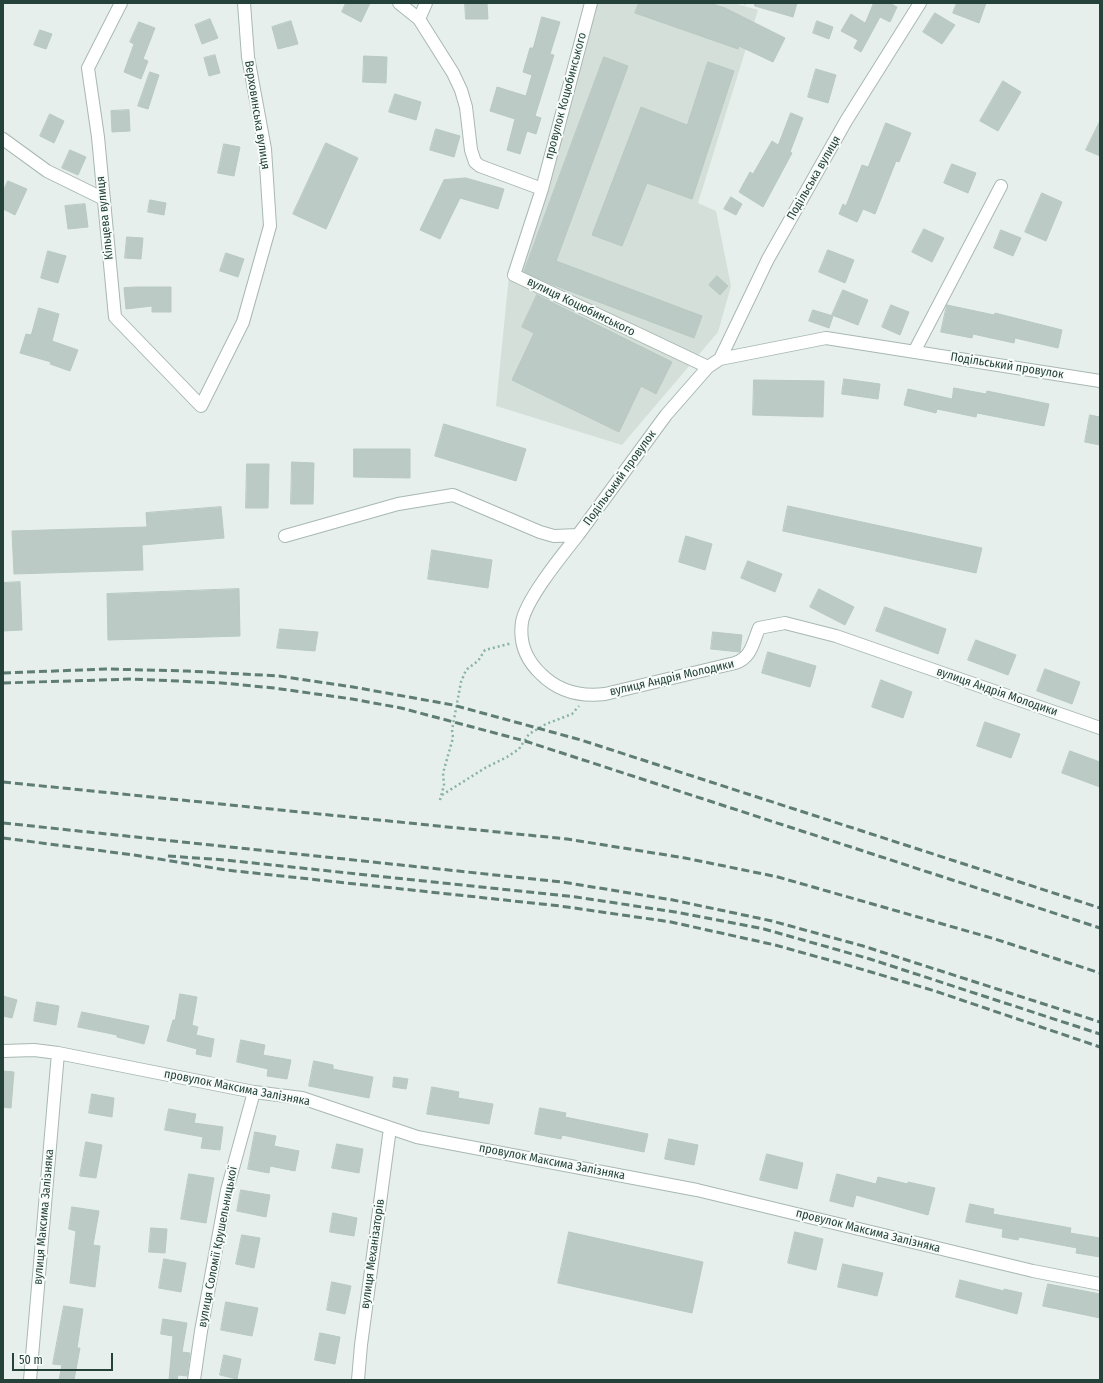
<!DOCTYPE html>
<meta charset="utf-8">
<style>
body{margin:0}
#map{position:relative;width:1103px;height:1383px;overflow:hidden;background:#e6efeb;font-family:"Fira Sans Condensed",sans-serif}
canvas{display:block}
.frame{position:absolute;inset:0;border:4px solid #24423a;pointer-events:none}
.scale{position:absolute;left:12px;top:1353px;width:101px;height:18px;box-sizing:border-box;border:2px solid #24423a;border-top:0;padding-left:5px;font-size:12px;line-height:14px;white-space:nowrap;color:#24423a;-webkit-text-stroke:3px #f7fbf9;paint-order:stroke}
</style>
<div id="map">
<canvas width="1103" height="1383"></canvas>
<div class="frame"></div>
<div class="scale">50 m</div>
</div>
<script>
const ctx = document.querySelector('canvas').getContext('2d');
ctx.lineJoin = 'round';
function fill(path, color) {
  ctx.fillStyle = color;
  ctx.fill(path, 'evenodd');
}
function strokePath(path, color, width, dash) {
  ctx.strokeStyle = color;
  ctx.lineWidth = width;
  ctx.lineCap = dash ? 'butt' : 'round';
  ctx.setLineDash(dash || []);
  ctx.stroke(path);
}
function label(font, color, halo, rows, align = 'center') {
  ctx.font = font + ' "Fira Sans Condensed",sans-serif';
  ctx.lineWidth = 4;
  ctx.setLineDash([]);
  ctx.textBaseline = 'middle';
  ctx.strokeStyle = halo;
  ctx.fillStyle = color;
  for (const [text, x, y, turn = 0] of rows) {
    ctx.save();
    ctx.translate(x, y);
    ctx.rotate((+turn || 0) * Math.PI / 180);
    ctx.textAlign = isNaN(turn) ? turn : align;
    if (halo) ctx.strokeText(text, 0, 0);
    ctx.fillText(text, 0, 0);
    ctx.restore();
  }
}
const built = new Path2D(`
 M598,3H734L758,10L698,203L716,211L731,286L718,332L622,445L496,406L509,275Z`);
const building = new Path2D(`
 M346,3H370L361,22L342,12Z
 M465,3H487L488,19H466Z
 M639,3H709L725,8L785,38L773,62L739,46L738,49L635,13Z
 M755,3H797L793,17L755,6Z
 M874,3H889L897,7L890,22L880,17L861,52L854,48L858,40L841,31L851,14L865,23Z
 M957,3H986L979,23L953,13Z
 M935,13L955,25L942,44L923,32Z
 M542,17L560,22L550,54L554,55L535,116L541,118L536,134L527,131L520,154L507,150L515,119L490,111L497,87L526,96L532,75L523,72L530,48H533Z
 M210,19L218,38L202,44L195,25Z
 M291,21L298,44L278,49L272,27Z
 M817,21L833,27L829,39L813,33Z
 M139,22L155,28L143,59L148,61L141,79L124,72L134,44L130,42Z
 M40,30L52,34L46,49L34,45Z
 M215,55L220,73L209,76L204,58Z
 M364,56L387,57L386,83L363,82Z
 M604,57L628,66L556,261L702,316L694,338L551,284L524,272Z
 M708,62L734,71L692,199L647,183L622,246L592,235L641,107L687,125Z
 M816,69L836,75L828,103L808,97Z
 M150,72L159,75L148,109L138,106Z
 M1003,81L1021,92L998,131L980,121Z
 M395,94L421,102L416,120L389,112Z
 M129,110L130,131L112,132L111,111Z
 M791,113L803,118L790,152L792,153L763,207L739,192L750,172L753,174L772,141L778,145Z
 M50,114L64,121L54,143L40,136Z
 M1100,121V156L1086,150Z
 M886,123L911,133L899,162L896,161L875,214L863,209L857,222L839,214L843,204L846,206L862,165L868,167Z
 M436,129L460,136L454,157L430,150Z
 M326,143L358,158L326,229L293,214Z
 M224,144L240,147L234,176L218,173Z
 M70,150L86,157L78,175L62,168Z
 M952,164L976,173L968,193L944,183Z
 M466,178L504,189L498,209L460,198L440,239L420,230L444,180Z
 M8,181L27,189L15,215L3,209V192Z
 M1042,193L1062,202L1046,241L1025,232Z
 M731,197L742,204L736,215L724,209Z
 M150,200L166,203L164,215L148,212Z
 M85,204L88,227L68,229L65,206Z
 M924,229L944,238L932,262L912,252Z
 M1001,230L1021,238L1013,256L994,248Z
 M127,237L143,238L141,259L125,258Z
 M828,250L854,260L845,283L819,272Z
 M48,251L66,256L58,283L41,278Z
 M226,253L244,259L238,277L220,271Z
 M717,276L728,286L720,295L709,285Z
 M137,287H171V312H152V306L126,309L124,288Z
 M843,290L868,300L858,325L832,315Z
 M537,295L672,362L656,394L641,386L619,432L512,380L534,333L522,327Z
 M891,305L909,312L900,335L882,327Z
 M947,305L994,315L995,313L1062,330L1058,348L1015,338L1014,343L973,334L972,338L941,332Z
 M39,308L59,314L52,341L78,350L70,371L50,364L51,362L20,353L26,334L31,335Z
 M813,310L833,316L829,328L809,321Z
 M844,379L880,384L878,399L842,394Z
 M754,380L824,381L823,417L753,415Z
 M954,388L986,394L987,391L1049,404L1044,426L977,413L976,417L937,409L936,413L904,405L908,389L952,399Z
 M1090,415L1100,417V445L1085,442Z
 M444,424L526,449L516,481L435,456Z
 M354,449H410V478L354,477Z
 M292,462L314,463L313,504H291Z
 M247,464H269L268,508H246Z
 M788,506L982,548L976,573L783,531Z
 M221,507L224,538L142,545L143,570L14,574L12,531L147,527L146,513Z
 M686,536L712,544L705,570L679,562Z
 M432,550L492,560L488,588L428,579Z
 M748,561L782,574L775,592L741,578Z
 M20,582L22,630L3,631V583Z
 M239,589L240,636L108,640L107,594Z
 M819,589L854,607L845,625L810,607Z
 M885,607L946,629L938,654L876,631Z
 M280,629L318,632L315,651L277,648Z
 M713,632L742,635L740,652L711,649Z
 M976,640L1016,655L1008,675L968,660Z
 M768,652L816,666L810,687L762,673Z
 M1045,669L1080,682L1072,704L1037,691Z
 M881,680L912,692L903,718L872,707Z
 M985,722L1020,734L1011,758L977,746Z
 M1070,751L1100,762V787L1062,773Z
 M180,994L197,997L192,1025L198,1027L196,1035L214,1039L211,1057L196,1054L197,1049L167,1041L173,1020H175Z
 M3,996L17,1000L12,1018L3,1016Z
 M37,1002L59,1006L56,1025L34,1021Z
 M82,1012L149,1026L144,1044L117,1037V1035L78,1027Z
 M241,1040L265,1045L263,1055L291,1060L287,1079L267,1076L268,1069L237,1062Z
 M314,1061L333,1065V1069L373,1077L369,1098L309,1086Z
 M3,1071L14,1072L11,1108L3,1107Z
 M394,1077L408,1079L406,1089L393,1087Z
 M432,1087L459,1092L458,1098L493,1104L489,1124L427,1114Z
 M92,1094L114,1098L112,1117L89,1113Z
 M540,1108L566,1113L565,1117L648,1134L644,1152L562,1135L561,1139L535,1134Z
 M169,1109L196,1114L194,1123L223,1127L220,1150L201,1148L203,1137L165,1130Z
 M255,1132L276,1136L274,1146L299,1151L295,1171L270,1166L269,1173L248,1169Z
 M669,1139L698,1145L694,1165L665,1159Z
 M86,1142L102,1145L96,1178L80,1176Z
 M337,1144L363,1149L359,1173L332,1168Z
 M767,1154L803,1163L797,1189L760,1180Z
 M189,1174L214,1178L206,1223L181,1219Z
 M837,1174L876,1184L878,1177L908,1184V1182L935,1188L928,1215L856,1195L853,1207L830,1201Z
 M241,1190L270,1195L266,1217L237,1211Z
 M970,1204L994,1209L993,1214L1071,1228L1070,1233L1100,1238V1257L1076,1253L1077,1248L1019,1237L1018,1240L1002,1237L1003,1229L966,1222Z
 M72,1207L99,1211L93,1245L100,1246L95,1287L70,1283L76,1231L69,1229Z
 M333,1213L357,1218L354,1236L330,1232Z
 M151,1228L167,1229L165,1253L149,1252Z
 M569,1232L703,1262L692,1313L558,1283Z
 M795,1232L823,1239L816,1270L788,1263Z
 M242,1235L260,1238L254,1268L236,1264Z
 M164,1259L186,1263L181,1292L159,1288Z
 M843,1264L883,1273L877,1296L838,1287Z
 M960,1280L1004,1291V1289L1022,1293L1017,1314L956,1297Z
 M332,1282L351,1286L345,1314L327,1310Z
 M1048,1284L1100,1294V1318L1043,1306Z
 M226,1302L258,1308L252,1336L221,1330Z
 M64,1306L83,1309L77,1348H80L74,1380H59L62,1365L53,1364Z
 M163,1319L187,1323L182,1352L190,1353L187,1376L178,1375L177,1380H169L173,1336L161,1334Z
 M320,1333L340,1337L335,1364L315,1360Z
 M224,1355L241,1359L237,1379L220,1375Z`);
const path = new Path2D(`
 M744,3H747
 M442,795L485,768L507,757L519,749L529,734L546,724L572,714L579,706
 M440,800L444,785L443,773L453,738L452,730L461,682L466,670L478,661L485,650L512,643`);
const minor = new Path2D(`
 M121,3L88,68L98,137L115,317L201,406L243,322L270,226L265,149L248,57L244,3
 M399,3L419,19L453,73L461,90L466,107L471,150L475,162L480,166L542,189
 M591,3L542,189L514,275L708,367
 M419,19L426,3
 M3,139L47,171L104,199
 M914,352L1001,186
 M720,359L768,259L846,121L920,3
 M578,535C563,554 526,599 522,622C519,643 526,660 541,674C559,692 580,697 605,694L735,663C751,658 753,643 759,628L785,623L836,636L1100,728
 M285,536L398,504L453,495L540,532L554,536L578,535L666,415L708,367L720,359L826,338L1100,381
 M3,1051L34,1050L58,1053L254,1092L302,1098L417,1137L697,1190L1033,1271L1100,1284
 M30,1380L58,1053
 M194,1380L201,1331L227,1190L254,1092
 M358,1380L361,1345L390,1128`);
const rail = new Path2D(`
 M3,673L106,669L187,671L279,676L353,687L453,705L581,740L1100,908
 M3,683L131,679L222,683L274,688L352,699L401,708L525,741L1100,928
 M3,782L567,839L685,858L778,877L995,939L1100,973
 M3,823L562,882L673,900L772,921L863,946L1100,1022
 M3,838L134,855L226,870L560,906L671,922L775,945L854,967L935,991L1100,1047
 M168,856L225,860L576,897L675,912L764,929L870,959L1100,1034`);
const streetNames = [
 ["провулок Коцюбинського",566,96,-75],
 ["Верховинська вулиця",257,115,81],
 ["Подільська вулиця",814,178,-60],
 ["Кільцева вулиця",105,218,-96],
 ["вулиця Коцюбинського",581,307,26],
 ["Подільський провулок",1007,366,9],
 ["Подільський провулок",620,478,-54],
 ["вулиця Андрія Молодики",672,678,-13],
 ["вулиця Андрія Молодики",997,692,19],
 ["провулок Максима Залізняка",237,1088,11],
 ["провулок Максима Залізняка",552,1162,11],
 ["вулиця Максима Залізняка",44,1217,-85],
 ["провулок Максима Залізняка",868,1231,14],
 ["вулиця Соломії Крушельницької",218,1247,-79],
 ["вулиця Механізаторів",373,1254,-82]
];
fill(built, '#d4dfda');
fill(building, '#bbcac4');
strokePath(building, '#b8c9c2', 1);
strokePath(minor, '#a8b8b2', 14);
strokePath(path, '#86b3a5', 2.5, [2, 3]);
strokePath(minor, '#fff', 12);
strokePath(rail, '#5f7d75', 3, [8, 4]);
label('12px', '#24423a', '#f7fbf9', streetNames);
</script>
